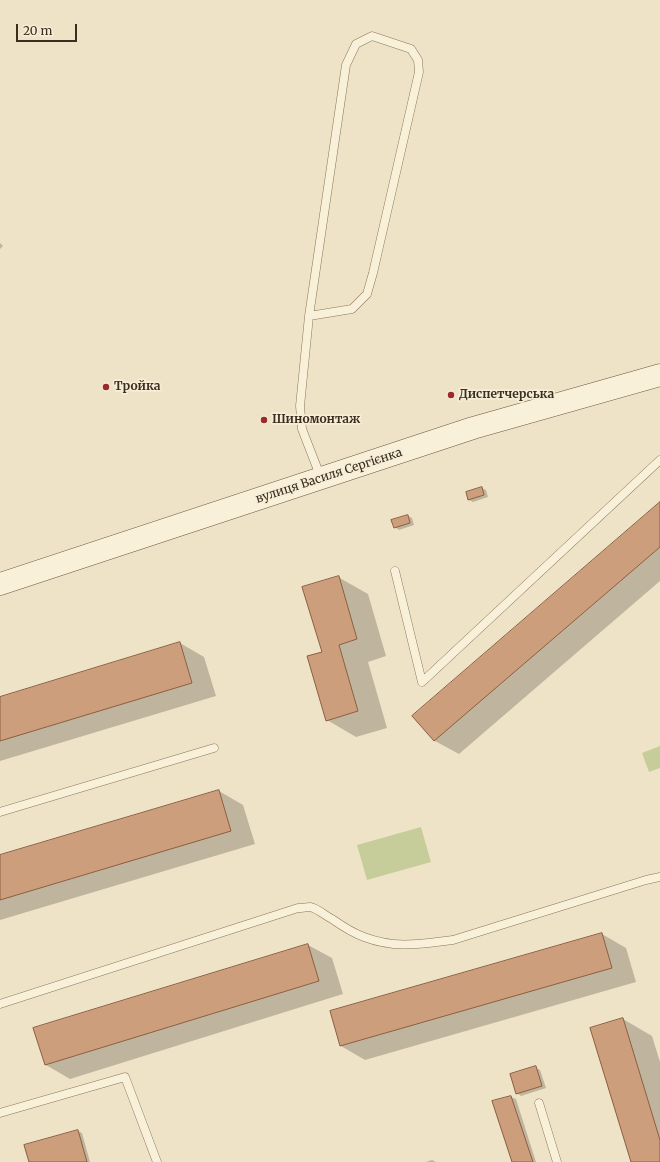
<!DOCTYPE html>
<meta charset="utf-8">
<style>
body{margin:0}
#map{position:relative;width:660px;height:1162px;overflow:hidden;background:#efe3c7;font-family:Merriweather,serif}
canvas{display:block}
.scale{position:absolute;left:16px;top:24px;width:61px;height:18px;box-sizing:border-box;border:2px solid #3b2d20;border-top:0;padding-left:5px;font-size:12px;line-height:14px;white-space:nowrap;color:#3b2d20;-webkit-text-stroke:3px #f6edd6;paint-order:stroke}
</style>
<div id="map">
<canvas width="660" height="1162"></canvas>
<div class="scale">20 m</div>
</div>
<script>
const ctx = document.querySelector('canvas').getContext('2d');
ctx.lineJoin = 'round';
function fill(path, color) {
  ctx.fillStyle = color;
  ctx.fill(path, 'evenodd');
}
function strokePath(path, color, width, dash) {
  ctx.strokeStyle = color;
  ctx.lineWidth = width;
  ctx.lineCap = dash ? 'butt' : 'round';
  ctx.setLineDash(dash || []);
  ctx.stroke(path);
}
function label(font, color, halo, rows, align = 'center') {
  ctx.font = font + ' Merriweather,serif';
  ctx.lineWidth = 3.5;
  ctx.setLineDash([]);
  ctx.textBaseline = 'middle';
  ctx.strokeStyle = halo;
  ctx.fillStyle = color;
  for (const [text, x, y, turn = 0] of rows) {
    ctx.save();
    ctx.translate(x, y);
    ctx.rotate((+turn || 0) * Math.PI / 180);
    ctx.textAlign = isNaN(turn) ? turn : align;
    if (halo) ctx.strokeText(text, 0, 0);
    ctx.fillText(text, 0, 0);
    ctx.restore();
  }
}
const green = new Path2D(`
 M660,746V768L649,772L642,753Z
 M421,827L431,862L367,880L357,845Z`);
const shadow = new Path2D(`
 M0,243L3,246L0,249Z
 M482,488L486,490L488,497L473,502L469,500L467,492Z
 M660,503V581L459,754L435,741L414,716Z
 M408,516L412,518L414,525L399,530L395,527Z
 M338,577L368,594L386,656L368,662L387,728L356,737L327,720Z
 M180,643L204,657L216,696L0,761V698Z
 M219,791L243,805L255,844L0,920V856Z
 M602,934L626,948L636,982L365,1060L341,1046L331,1011Z
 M308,945L332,958L343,994L70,1079L46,1065L35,1029Z
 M623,1019L652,1036L660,1062V1162H632Z
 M536,1068L540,1070L546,1088L521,1096L517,1093Z
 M511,1097L516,1099L536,1162H513Z
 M78,1131L82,1133L90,1162H30Z
 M432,1160L436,1162H426Z`);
const building = new Path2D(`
 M482,487L484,495L468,500L466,492Z
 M660,502V547L434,741L412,716Z
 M408,515L410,523L394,528L391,520Z
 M339,576L357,639L339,645L358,711L326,721L307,656L322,652L302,587Z
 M180,642L192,683L0,741V697Z
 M219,790L231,831L0,900V855Z
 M602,933L612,968L340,1046L330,1011Z
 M308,944L319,981L45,1065L33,1028Z
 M623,1018L660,1140V1162H631L590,1028Z
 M536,1066L542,1086L516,1094L510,1074Z
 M511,1096L533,1162H512L492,1101Z
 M78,1130L87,1162H29L24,1145Z`);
const service = new Path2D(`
 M309,316L352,309L367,294L373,273L419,72L418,60L411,49L372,36L356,44L346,65L309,316L300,406L302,429L321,478
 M395,571L422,682L660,460
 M0,812L214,748
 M0,1004L298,908C302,908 307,907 310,907C319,909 324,915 332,919C342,926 353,933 364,937C396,949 420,944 453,940L646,880L660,877
 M539,1103L557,1162
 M0,1113L125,1077L157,1162`);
const secondary = new Path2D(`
 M0,584L473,428L660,375`);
const markers = [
 [106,387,4,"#9a2b2c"],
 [451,395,4,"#9a2b2c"],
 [264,420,4,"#9a2b2c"]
];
const poiNames = [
 ["Тройка",114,387],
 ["Диспетчерська",459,395],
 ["Шиномонтаж",272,420]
];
const streetNames = [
 ["вулиця Василя Сергієнка",329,476,-18]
];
fill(green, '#c7cd9a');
fill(shadow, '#0003');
fill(building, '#cd9e7c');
strokePath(building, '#8a5e41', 1);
strokePath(service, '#8b755c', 9);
strokePath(secondary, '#6d563f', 23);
strokePath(service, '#f9f0da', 8);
strokePath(secondary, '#f9f0da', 22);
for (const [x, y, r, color] of markers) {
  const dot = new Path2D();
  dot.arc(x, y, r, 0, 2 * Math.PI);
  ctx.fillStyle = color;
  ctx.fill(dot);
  strokePath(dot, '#f6edd6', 1.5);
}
label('bold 12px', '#3b2d20', '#f6edd6', poiNames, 'left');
label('12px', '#3b2d20', '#f6edd6', streetNames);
</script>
